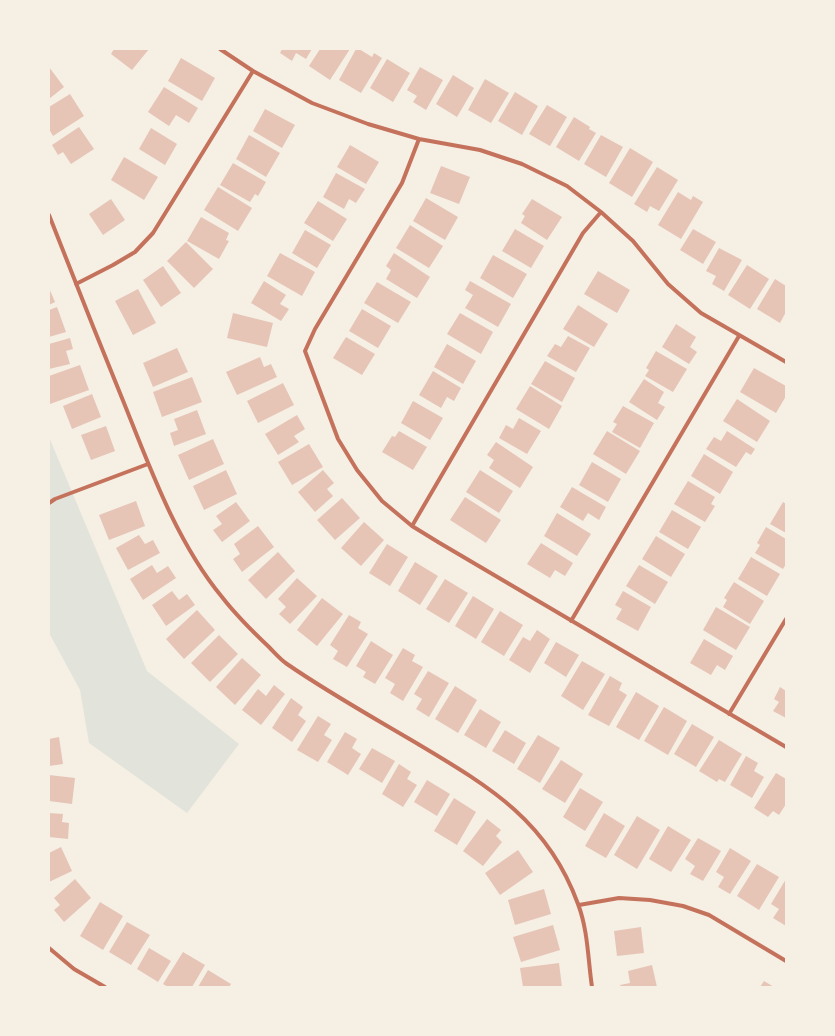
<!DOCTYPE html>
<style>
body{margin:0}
#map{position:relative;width:835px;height:1036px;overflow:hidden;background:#f6efe4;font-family:Cabin,sans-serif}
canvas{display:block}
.frame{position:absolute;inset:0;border:50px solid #f6efe4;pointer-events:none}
</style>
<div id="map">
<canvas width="835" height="1036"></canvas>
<div class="frame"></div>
</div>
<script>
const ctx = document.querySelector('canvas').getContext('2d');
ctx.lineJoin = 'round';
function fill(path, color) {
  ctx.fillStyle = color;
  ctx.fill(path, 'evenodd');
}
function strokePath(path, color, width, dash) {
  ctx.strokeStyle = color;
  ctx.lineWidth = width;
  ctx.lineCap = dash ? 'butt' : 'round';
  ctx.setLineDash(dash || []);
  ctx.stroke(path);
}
const green = new Path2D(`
 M49,437L147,671L239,744L187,813L89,743L80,690L49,633Z`);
const building = new Path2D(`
 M114,49H149L132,70L111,54Z
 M282,49H312L306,59L296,53L292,61L280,53Z
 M320,49H350L330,80L309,66Z
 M356,49H359L372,57L374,53L382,58L361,93L339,80Z
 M181,58L215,78L202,101L168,81Z
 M387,59L410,73L393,102L370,88Z
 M49,67L64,87L49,99Z
 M420,67L443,80L426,110L413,102L417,96L407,90Z
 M453,75L474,88L457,117L436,104Z
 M485,79L509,93L491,123L468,110Z
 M164,87L198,108L189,123L176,115L169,126L148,112Z
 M515,92L538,106L522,135L498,121Z
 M70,94L84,116L53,136L49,129V107Z
 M547,105L567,117L550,146L529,134Z
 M265,109L295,125L282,148L253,131Z
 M574,117L590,127L589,129L596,133L579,161L556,147Z
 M79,127L94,149L71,164L63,152L58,155L52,145Z
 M151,128L177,144L165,165L139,149Z
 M249,135L280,153L266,177L236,159Z
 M601,135L623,147L606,177L584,164Z
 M350,145L379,162L366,184L337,167Z
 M630,148L653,162L632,197L609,183Z
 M124,157L158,177L144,200L111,180Z
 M233,163L266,182L258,196L255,194L250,202L220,185Z
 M441,166L470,177L459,204L430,193Z
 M657,167L678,180L659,211L650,206L647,212L634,204Z
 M336,173L365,189L356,203L349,199L344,209L323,197Z
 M218,187L252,208L238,231L204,210Z
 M678,192L691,200L693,196L703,202L681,239L658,225Z
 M426,198L458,217L445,240L413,221Z
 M111,199L125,220L103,235L89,214Z
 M532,199L562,217L547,240L521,223L525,216L522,214Z
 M318,201L347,219L333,241L304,223Z
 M201,217L229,233L226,240L229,241L219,259L187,241Z
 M410,225L443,246L429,268L396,248Z
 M515,229L544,246L531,268L502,251Z
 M693,229L716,242L703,264L680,250Z
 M305,230L331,245L317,268L292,253Z
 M186,242L213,269L194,288L167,261Z
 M719,248L742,260L724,291L712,284L716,276L706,271Z
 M280,253L315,272L302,296L267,276Z
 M394,253L430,277L417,298L386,279L391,270L386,266Z
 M493,255L527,274L513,298L480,278Z
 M747,265L769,279L750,309L728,295Z
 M163,266L181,293L161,307L143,280Z
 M598,271L630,290L617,313L584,294Z
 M775,279L786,286V312L780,323L757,309Z
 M264,281L286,295L280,304L289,309L281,321L251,303Z
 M470,281L511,304L498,327L465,308L473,295L465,290Z
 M377,282L411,302L398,323L364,303Z
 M49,288L55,302L49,305Z
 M138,289L156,323L133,335L115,301Z
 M578,305L608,324L594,347L563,329Z
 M57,307L66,332L49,337V310Z
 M362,309L391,326L378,348L349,331Z
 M233,313L273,323L267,347L227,338Z
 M460,313L493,332L481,354L447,334Z
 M676,324L696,337L690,347L697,352L689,364L662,347Z
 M568,336L590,348L576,372L547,356L555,344L561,347Z
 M346,337L375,354L362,375L333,358Z
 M70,338L73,349L66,351L70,364L49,369V344Z
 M447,344L476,361L463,384L434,367Z
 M177,348L188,372L153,387L143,363Z
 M656,351L687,369L673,392L645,376L649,370L646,368Z
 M260,357L264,367L271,364L277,377L237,395L226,372Z
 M545,361L575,378L562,402L531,384Z
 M80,365L89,390L50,404L49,376Z
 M754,368L786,386V396L776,413L740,392Z
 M433,371L461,388L454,401L447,397L441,408L419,395Z
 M192,377L202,402L162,417L153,392Z
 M644,379L664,392L658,403L665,407L657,420L629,402Z
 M283,383L294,405L258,423L247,401Z
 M530,386L562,406L549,429L516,409Z
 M92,394L101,417L72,429L63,406Z
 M737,399L770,421L757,442L723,421Z
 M413,401L443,418L430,440L401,423Z
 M623,406L654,423L640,448L612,432L617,424L613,422Z
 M197,410L206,434L174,446L170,433L178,430L174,419Z
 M297,415L305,429L294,436L299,442L278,455L265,434Z
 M519,418L541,431L527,454L499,438L506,425L513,429Z
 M106,426L115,451L91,460L81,435Z
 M399,431L427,447L413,470L382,452L392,436L395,437Z
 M607,431L640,451L626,474L593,454Z
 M727,431L755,449L751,455L746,452L736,467L706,449L714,437L721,441Z
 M213,439L224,464L189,480L178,455Z
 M496,442L533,467L520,488L489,468L494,460L487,455Z
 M309,444L323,467L292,485L278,462Z
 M704,454L733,472L720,494L691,476Z
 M592,462L621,479L608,502L579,485Z
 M226,470L237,494L204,510L193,486Z
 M323,470L334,483L327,489L333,496L315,512L298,492Z
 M480,470L513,491L499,513L466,492Z
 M688,481L715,497L711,504L715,506L705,522L674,504Z
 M572,487L606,507L599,520L588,513L583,521L560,507Z
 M465,497L501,520L486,543L450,520Z
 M342,498L360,518L335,540L317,520Z
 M136,501L145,526L109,540L99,515Z
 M236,502L250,521L222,542L213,530L222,524L216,516Z
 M783,502L786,504V533L770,524Z
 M672,510L701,527L688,549L659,532Z
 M557,513L591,534L577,556L544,536Z
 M364,522L384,540L361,566L341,548Z
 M258,526L274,547L242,572L233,559L240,554L234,544Z
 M766,527L786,539V564L783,569L755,553L760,545L757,543Z
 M139,535L145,544L153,540L160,553L128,570L116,548Z
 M656,536L685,554L671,577L642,559Z
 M541,543L573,563L565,576L555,570L550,578L527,564Z
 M387,544L408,557L390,586L369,573Z
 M278,552L295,571L266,599L248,580Z
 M751,557L780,574L767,596L738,579Z
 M415,562L438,576L420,605L398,591Z
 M152,565L157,573L168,566L176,578L143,600L130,579Z
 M639,565L668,582L655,604L626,586Z
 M297,578L317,596L290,624L279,614L286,607L278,599Z
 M445,579L468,593L449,623L426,609Z
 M734,582L764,601L750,624L723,607L727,600L724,598Z
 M172,591L179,600L187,594L195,605L166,626L152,605Z
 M623,591L651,607L638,631L616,619L622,609L615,605Z
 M473,596L494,609L476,639L455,626Z
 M322,598L343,614L317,646L297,630Z
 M716,607L750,627L736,650L703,630Z
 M197,610L215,630L184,659L166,639Z
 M500,611L523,625L504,656L481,642Z
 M349,615L361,622L358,628L368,634L347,667L333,659L338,651L330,645Z
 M537,630L550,639L530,673L509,660L523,637L530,641Z
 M219,635L238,654L210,682L191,663Z
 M704,639L733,656L725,670L717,665L711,675L690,663Z
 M371,641L393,655L375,684L363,677L366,672L356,666Z
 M556,642L579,655L566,677L544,663Z
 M403,648L415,655L412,661L423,667L403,701L390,693L395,684L385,678Z
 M242,658L261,675L235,705L216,687Z
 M582,661L605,674L583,710L561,696Z
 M428,671L449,683L429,717L416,709L422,699L414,694Z
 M610,676L622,683L619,690L627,695L609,726L588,715Z
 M274,685L285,694L261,725L242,710L258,689L266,696Z
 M455,686L477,700L458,733L435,719Z
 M780,687L786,691V718L773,711L779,702L774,699Z
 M636,692L659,706L639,740L616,727Z
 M291,698L303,707L298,715L306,721L292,742L272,728Z
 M664,707L687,721L668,755L644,741Z
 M480,709L501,722L486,748L464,735Z
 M318,716L331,724L324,735L332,740L318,762L297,750Z
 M692,724L714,737L696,767L674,754Z
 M505,730L526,743L514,764L492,751Z
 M345,732L357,739L352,748L361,754L348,775L327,762Z
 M538,735L560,748L540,783L517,769Z
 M59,737L63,764L49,766V739Z
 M719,740L742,754L725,782L719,779L717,782L699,771Z
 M372,748L395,761L382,783L359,769Z
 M746,756L758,763L754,771L764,777L752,798L730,785Z
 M561,760L583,774L565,803L542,789Z
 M399,764L411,772L407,779L417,785L403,807L382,794Z
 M776,773L786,779V804L779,815L773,811L768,817L754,808Z
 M49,775L75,778L72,804L49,801Z
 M427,780L450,794L437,816L414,802Z
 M580,788L603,802L585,831L563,817Z
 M454,798L476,812L457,845L434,831Z
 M49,813L63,814L62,822L69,823L68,839L49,837Z
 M604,813L625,826L606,858L585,846Z
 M637,816L660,830L637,869L614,855Z
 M487,819L501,830L496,836L502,842L483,866L463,851Z
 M668,826L691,840L671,872L649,859Z
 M698,838L721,851L703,881L690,874L695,866L685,859Z
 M61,847L72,871L49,882V853Z
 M730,848L751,861L730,894L718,887L724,877L716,872Z
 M518,850L533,872L500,895L485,873Z
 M757,864L779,877L759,910L737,896Z
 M75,879L91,898L64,922L54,910L60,905L54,898Z
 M786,879V926L773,918L779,909L771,904Z
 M544,889L551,914L515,925L508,900Z
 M100,902L123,916L103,950L80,936Z
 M127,922L150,935L131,965L109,952Z
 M553,925L560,950L521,962L513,937Z
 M641,927L644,953L617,956L614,931Z
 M149,948L171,961L158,982L137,969Z
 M183,952L205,965L192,987H168L163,984Z
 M559,963L562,987H523L520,968Z
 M652,965L657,987H621L620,985L630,983L628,971Z
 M208,970L231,984L229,987H198Z
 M764,981L774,987H760Z`);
const minor = new Path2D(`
 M220,49L253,71L312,103L368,124L419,139L480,150L522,164L567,186L601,212L633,241L668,284L701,313L786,362
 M419,139L402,183L315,329L305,351L338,439L357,470L382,501L412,526L438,542L786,747
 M49,215C74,279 100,344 126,408C151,471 178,544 222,597C236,615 252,631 269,647C275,653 280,659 287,664C329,693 374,718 418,744C490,787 548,821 578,904C588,930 588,960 592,987
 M76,284L113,265L135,252L153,233L253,71
 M49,503L55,499L148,464
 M412,526L583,233L601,212
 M571,621L739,336
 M729,714L786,619
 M579,905L619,898L650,900L683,906L709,915L786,961
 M49,948L74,969L105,987`);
fill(green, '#e2e4dc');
fill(building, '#e6c5b7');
strokePath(minor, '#c5725c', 4);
</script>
